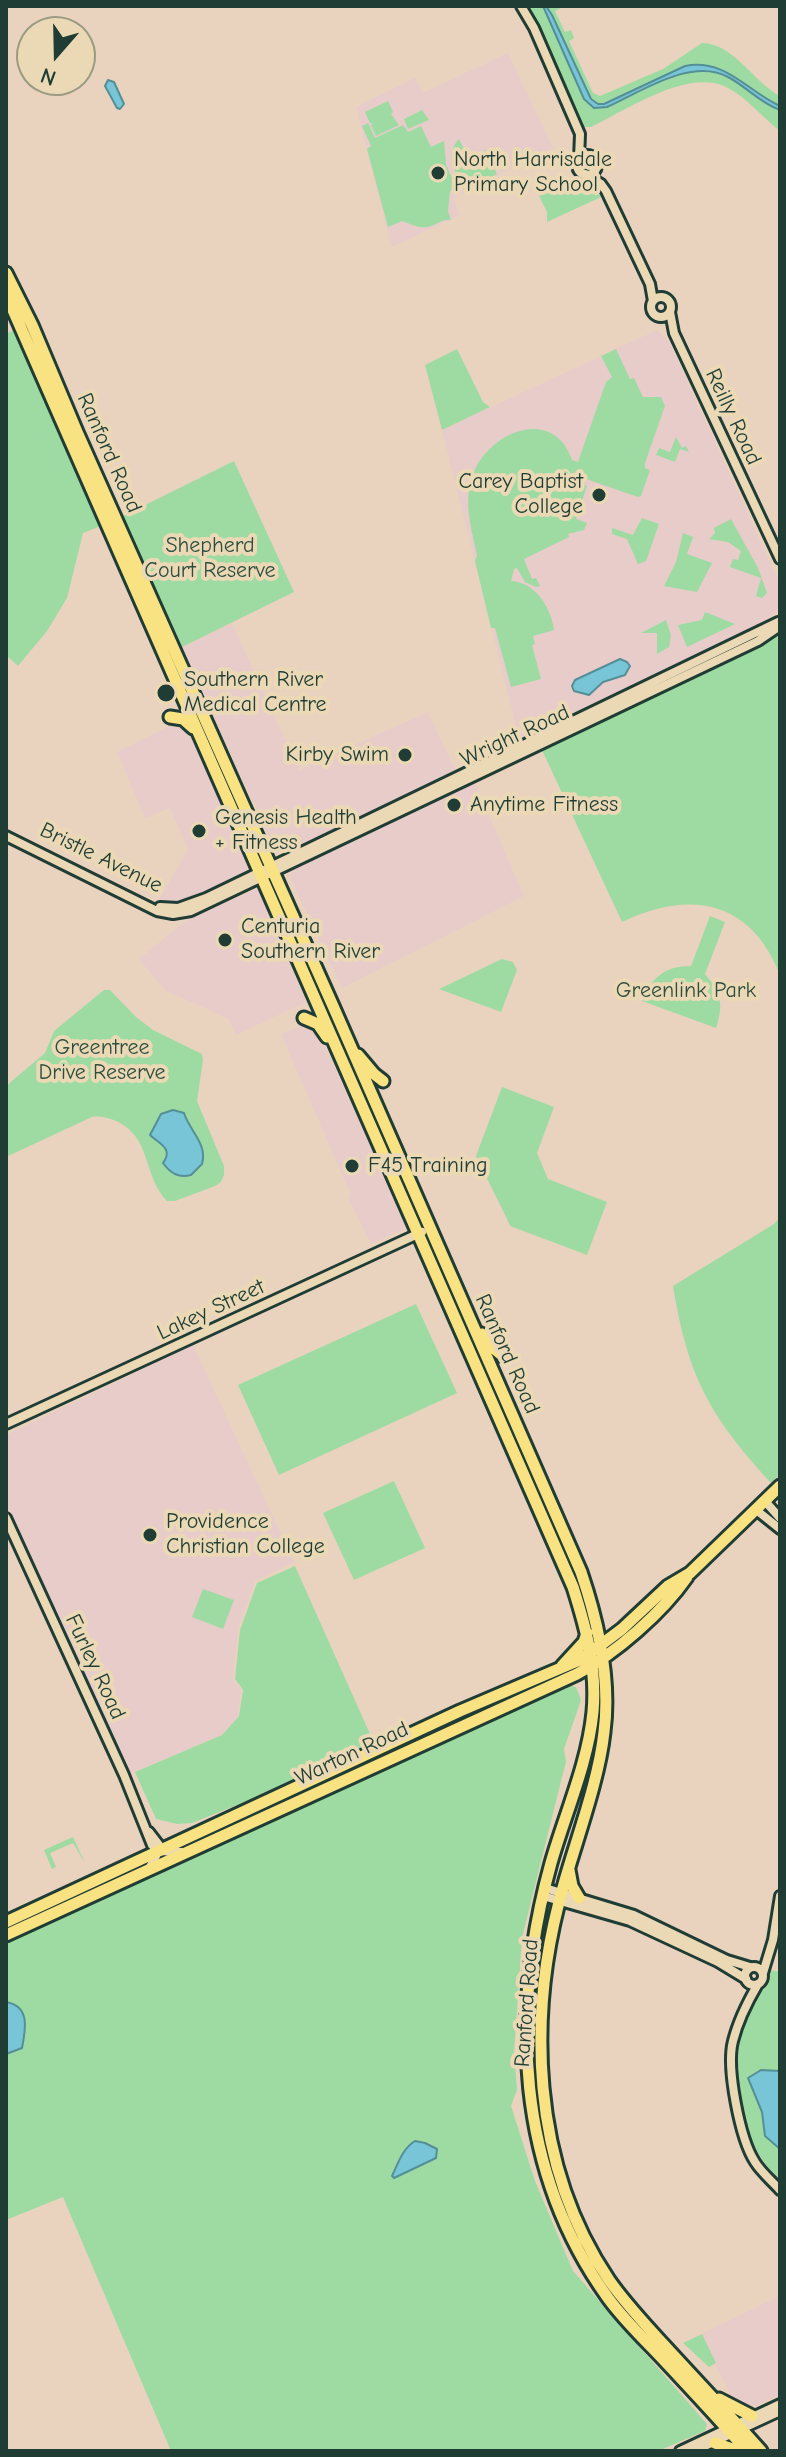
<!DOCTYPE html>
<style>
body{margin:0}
#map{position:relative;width:786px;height:2457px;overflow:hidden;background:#e9d3bf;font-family:"Comic Neue",sans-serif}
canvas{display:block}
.frame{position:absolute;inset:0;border:8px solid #1f3d34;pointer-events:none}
.north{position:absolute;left:16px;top:16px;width:80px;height:80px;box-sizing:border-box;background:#ebd9b6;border:2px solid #999b82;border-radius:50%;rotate:200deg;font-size:22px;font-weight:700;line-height:32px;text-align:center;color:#1f3d34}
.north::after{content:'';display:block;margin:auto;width:28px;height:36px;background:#1f3d34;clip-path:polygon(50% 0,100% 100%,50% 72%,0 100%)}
</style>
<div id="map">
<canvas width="786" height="2457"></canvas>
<div class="frame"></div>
<div class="north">N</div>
</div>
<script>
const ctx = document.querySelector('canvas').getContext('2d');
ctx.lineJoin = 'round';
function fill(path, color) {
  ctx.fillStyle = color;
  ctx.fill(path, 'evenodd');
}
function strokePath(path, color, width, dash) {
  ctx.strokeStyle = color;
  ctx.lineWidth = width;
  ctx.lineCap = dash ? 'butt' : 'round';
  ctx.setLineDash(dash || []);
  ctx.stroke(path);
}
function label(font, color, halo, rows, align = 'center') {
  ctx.font = font + ' "Comic Neue",sans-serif';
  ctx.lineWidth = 8;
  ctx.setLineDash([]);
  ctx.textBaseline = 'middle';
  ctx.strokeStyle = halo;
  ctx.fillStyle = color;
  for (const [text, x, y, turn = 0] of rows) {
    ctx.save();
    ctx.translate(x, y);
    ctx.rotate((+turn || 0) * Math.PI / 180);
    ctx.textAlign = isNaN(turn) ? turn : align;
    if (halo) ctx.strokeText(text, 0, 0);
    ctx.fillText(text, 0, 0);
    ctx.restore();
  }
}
const built = new Path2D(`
 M508,53L553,148L453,198L460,215L392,247L356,107L415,78L423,93Z
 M657,330L670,343L780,584V607L770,617L521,746L442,430Z
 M232,623L299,770L428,712L455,770L286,854L274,848L182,647Z
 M176,723L190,730L248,866L246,872L203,893L177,904H168L159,900L188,849L170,808L145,818L117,752Z
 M475,783L524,896L342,988L290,878L294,870Z
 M256,889L260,890L306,1002L236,1035L229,1019L165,990L139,959L184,922Z
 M308,1023L320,1034L406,1228L371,1244L348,1197L351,1195L281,1034Z
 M193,1345L294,1562L255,1581L238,1629L233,1680L241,1689L238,1716L222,1735L128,1774L6,1509V1435Z
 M780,2296V2394L750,2409L731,2396L701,2334Z`);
const green = new Path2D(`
 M523,6H565L555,11L565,32L571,30L574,38L569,41L593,93L600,96L663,69L702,43C735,44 753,82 780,96V131C763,118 747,98 728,88C689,67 627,110 591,127H582Z
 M388,101L393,112L391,114L399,125L376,136L371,125L373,123H370L365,112Z
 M422,110L429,120L408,129L404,119Z
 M368,123L375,138L403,125L408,132L421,126L431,147L444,141L446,165L456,186L450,191L448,211L451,220C443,219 440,223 431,226C421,230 411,224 402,221L388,227L367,149L371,146L362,126Z
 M459,139L468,157L485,150L497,174L464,190C456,172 443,156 459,139Z
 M582,180L596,188L601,197L547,222V212L539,196L573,181Z
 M14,330L101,526L83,533L67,598L47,631L18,666L6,655V334Z
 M457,349L483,402L490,407L442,430L425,365Z
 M616,349L630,379L634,378L643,397H661L665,406L645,463V468L650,470L641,496L638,497L586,479L584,485L587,486L576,519L587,523L584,530L568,534L569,537L524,559L532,579L536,578L540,586L536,587L525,582L517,568L514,569L511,581C535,582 551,607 554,630L533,636L535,644L532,645L541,679L511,687L495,628H491L475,561L477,556C472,529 463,504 472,477C486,433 553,404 572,460L578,462L606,382L612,377L601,356Z
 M676,437L682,448L686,446L689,452L680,449L675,462L656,455L659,448L670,452Z
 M234,461L294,592L182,647L123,516Z
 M642,518L659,524L646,561L638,564L627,539L612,534V528L633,535Z
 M731,519L758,568L767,593L762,598L756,596L761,578L730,567L733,559L738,560L741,551L728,542L709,539L715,533L714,528Z
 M683,533L693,537L687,554L712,563L697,592L664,586L676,562Z
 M705,612L735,624L687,647L678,625L702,620Z
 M666,620L671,635L669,647L657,654V633H641Z
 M780,635V975C751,900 690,889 622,922L542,750Z
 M710,916L725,922L705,974C721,993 724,1005 716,1028L642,1001C652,977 665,966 691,966Z
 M502,959L513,962L517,970L501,1012L439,989Z
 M104,990H110L136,1017L153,1030L202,1054L203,1060L197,1101L224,1166V1175L221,1182L215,1186L175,1201H167C141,1173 153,1134 111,1119C104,1117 100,1116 92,1117L6,1157V1086L45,1053L54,1031Z
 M502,1087L554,1107L537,1153L548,1179L607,1202L587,1255L510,1226L507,1219L476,1156Z
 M780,1217V1474L771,1483C709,1415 688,1377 673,1286L774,1224Z
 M416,1304L457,1393L279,1475L238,1385Z
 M394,1481L425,1548L354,1580L323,1513Z
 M295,1566L374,1743L277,1789L192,1823L177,1824L156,1819L135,1772L222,1735L239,1716L243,1690L235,1679L240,1630L257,1583Z
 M203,1589L234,1600L223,1629L192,1617Z
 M567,1685L576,1687L581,1700L564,1749L566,1762L561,1781L522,1938L514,2053L517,2090L511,2106L535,2181L573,2271L707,2424L705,2431L658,2451H171L63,2197L6,2220V1943Z
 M73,1837L85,1863L73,1843L50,1853L56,1867L52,1869L44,1850Z
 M770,1970L780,1972V2179C746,2151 732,2094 736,2051C738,2032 751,2010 758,1992L765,1988Z
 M702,2334L716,2363L709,2367L683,2343Z`);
const water = new Path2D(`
 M543,6H546L552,15L591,99L598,104H604L685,66C725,58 747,91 780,106V110C760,103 747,87 728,77C691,57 641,92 607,107L594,108L584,99Z
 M108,80L114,82L124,104L120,109L117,108L105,86Z
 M620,659L627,662L630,666L625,675L603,682L589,695L574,691L572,686L575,680Z
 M173,1110L184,1113C189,1130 208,1144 202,1164L191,1175C179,1178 171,1174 163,1163C174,1148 159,1144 150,1135L161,1114Z
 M6,2002C30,2006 26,2028 22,2048L6,2054Z
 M761,2070L780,2071V2149L765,2136L762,2112L748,2078Z
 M415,2141L425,2143L437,2149L436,2158L394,2178L392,2176C398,2164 402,2149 415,2141Z`);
const minor = new Path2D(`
 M521,6L534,28L580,134L579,159
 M577 165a10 10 0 1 1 20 0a10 10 0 1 1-20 0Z
 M585,174L601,184L606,191L650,284L653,301
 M651 307a10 10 0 1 1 20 0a10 10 0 1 1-20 0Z
 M670,312L674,333L780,559
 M6,836L157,911L173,914L191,911L758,641L780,626
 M160,907L178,908L206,898L778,622
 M6,1424L422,1232
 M764,1500L780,1518
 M755,1509L780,1529
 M6,1518L124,1775L152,1845L158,1851L181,1852
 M149,1832L159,1845L156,1856L149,1869
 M545,1888L634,1915L727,1960L750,1967
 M543,1896L630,1921L718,1962L746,1979
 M745 1976a9 9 0 1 1 18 0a9 9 0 1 1-18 0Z
 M763,1973L773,1940L780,1896
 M758,1984C748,2001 738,2021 733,2041C726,2068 740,2139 755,2162C761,2172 772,2181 780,2190
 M698,2449L780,2411
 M680,2451L780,2404`);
const major = new Path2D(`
 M6,273L32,325L77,432L333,1006L581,1572C598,1622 611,1679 604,1732C599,1779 577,1838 564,1884C526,2014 531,2165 609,2280C625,2303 644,2323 663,2344C696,2380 729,2415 761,2451
 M6,294L573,1587C586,1628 597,1668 593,1712C588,1763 565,1814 551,1863C510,2011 516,2170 608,2298C624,2320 643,2338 661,2357C690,2388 719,2419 747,2451
 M170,717L183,719L193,728
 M304,1018L318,1024L327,1037
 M358,1055L374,1074L383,1081
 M482,1334L492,1347L503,1356
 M562,1666L584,1642L587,1633
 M569,1870L572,1886L579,1898
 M6,1922L460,1711L582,1659L622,1629L668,1586L690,1573L780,1486
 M6,1935L577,1674C616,1653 662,1613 687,1577
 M719,2399L752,2416
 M715,2443L738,2451`);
const markers = [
 [438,173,8,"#1f3d34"],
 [599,495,8,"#1f3d34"],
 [166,693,10,"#1f3d34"],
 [405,755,8,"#1f3d34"],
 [454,805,8,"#1f3d34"],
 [199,831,8,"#1f3d34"],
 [225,940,8,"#1f3d34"],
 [352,1166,8,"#1f3d34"],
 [150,1535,8,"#1f3d34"]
];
const poiNames = [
 ["North Harrisdale",454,160],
 ["Primary School",454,185],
 ["Carey Baptist",583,482,"right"],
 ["College",583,507,"right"],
 ["Southern River",184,680],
 ["Medical Centre",184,705],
 ["Kirby Swim",389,755,"right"],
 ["Anytime Fitness",470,805],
 ["Genesis Health",215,818],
 ["+ Fitness",215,843],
 ["Centuria",241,927],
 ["Southern River",241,952],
 ["F45 Training",368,1166],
 ["Providence",166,1522],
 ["Christian College",166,1547]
];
const streetNames = [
 ["Reilly Road",733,417,65],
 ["Ranford Road",109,453,66],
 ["Wright Road",515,736,-25],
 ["Bristle Avenue",101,858,26],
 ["Lakey Street",211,1310,-25],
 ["Ranford Road",507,1354,66],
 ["Furley Road",95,1667,65],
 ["Warton Road",352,1754,-25],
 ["Ranford Road",527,2003,-86]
];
const parkNames = [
 ["Shepherd",210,546],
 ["Court Reserve",210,571],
 ["Greenlink Park",686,991],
 ["Greentree",102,1048],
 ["Drive Reserve",102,1073]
];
fill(built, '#e7ccc9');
fill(green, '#9edba3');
fill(water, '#79c5d8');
strokePath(water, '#558f96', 2);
strokePath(minor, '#1f3d34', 14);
strokePath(major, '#1f3d34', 17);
strokePath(minor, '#ebd9b6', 8);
strokePath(major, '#f8e281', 11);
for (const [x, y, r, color] of markers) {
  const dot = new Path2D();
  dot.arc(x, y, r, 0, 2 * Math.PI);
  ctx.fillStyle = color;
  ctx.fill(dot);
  strokePath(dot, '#ebd9b6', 3);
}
label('22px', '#1f3d34', '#ebd9b6', poiNames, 'left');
label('22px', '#1f3d34', '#ebd9b6', streetNames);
label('22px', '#2c4d3f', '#ebd9b6', parkNames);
</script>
